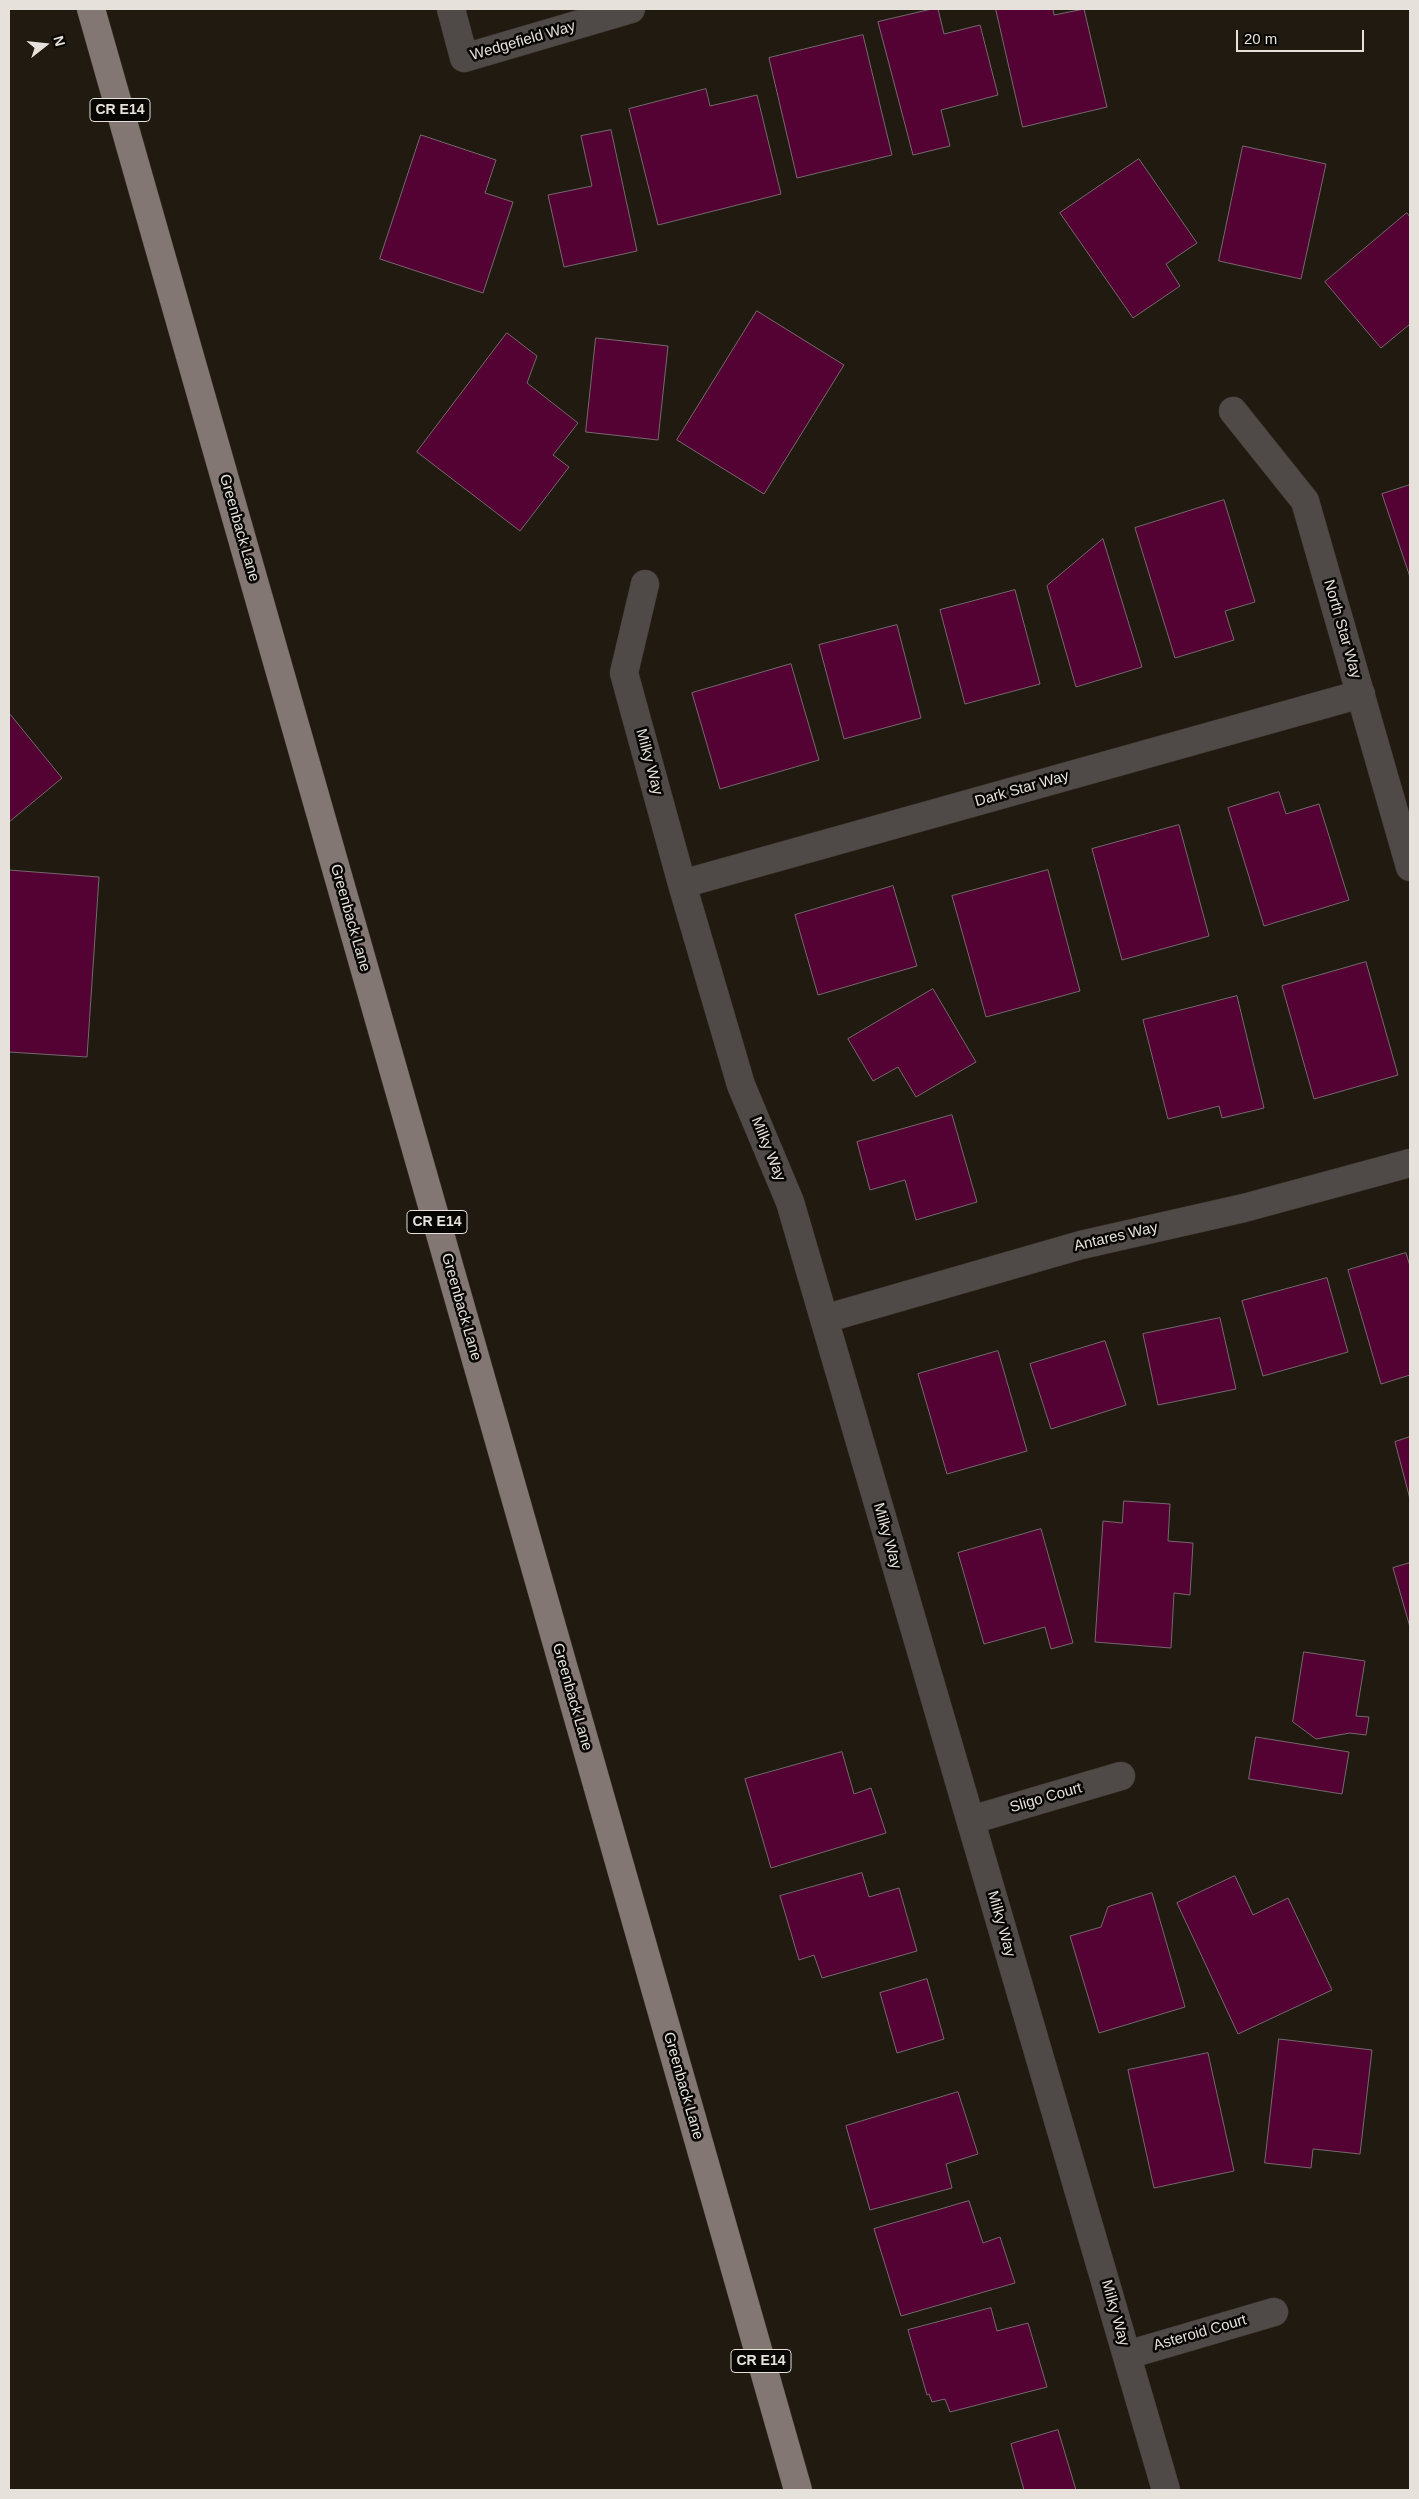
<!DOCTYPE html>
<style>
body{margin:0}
#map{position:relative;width:1419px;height:2499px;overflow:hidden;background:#201a11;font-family:Helvetica,sans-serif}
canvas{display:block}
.frame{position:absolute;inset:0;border:10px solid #e6e2db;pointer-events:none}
.north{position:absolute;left:20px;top:20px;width:50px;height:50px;-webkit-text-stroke:4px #080603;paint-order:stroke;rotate:74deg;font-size:14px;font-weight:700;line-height:20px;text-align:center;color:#e6e2db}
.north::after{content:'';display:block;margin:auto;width:18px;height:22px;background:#e6e2db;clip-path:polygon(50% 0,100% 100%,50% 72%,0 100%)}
.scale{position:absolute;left:1236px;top:30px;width:128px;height:22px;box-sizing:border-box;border:2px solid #e6e2db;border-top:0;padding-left:6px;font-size:15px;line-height:18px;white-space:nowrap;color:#e6e2db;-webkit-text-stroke:4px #080603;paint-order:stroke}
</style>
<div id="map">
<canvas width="1419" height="2499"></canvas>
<div class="frame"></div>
<div class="north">N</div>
<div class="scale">20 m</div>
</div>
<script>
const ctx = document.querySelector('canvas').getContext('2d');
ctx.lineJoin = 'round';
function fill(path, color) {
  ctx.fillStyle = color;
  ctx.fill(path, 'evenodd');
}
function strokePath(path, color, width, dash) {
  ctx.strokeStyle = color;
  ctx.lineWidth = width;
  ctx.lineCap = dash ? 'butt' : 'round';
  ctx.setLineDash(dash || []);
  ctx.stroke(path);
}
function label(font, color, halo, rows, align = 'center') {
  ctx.font = font + ' Helvetica,sans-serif';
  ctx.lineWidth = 5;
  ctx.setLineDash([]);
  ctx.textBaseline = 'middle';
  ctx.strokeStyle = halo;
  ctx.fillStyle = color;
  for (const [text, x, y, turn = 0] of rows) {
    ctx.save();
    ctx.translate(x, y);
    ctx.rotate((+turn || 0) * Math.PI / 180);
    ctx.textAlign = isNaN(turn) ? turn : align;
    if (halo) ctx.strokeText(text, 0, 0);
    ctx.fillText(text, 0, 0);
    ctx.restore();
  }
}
const building = new Path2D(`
 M932,9H938L944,34L980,25L998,95L941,110L950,146L913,155L878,22Z
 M996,9H1053L1054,15L1084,9L1107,107L1023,127Z
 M863,35L892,155L797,178L769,58Z
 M706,89L710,106L757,95L781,194L658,225L629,109Z
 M611,130L637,251L564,267L548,195L592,186L581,136Z
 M421,135L496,160L485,193L513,202L483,293L380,259Z
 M1243,146L1326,164L1301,279L1219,261Z
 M1139,159L1197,243L1166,264L1180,286L1133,318L1060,213Z
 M1407,213L1410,217V324L1381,348L1325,282Z
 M757,311L844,365L764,494L677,440Z
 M507,333L537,356L527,383L578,423L553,455L569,467L520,531L417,452Z
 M596,338L668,346L658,440L586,432Z
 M1410,485V577L1382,494Z
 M1224,500L1255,602L1225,611L1234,640L1175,658L1135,528Z
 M1103,539L1142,667L1076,687L1047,586Z
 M1015,590L1040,684L965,704L940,610Z
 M897,625L921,718L844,739L819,645Z
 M791,664L819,760L720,789L692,693Z
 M9,713L62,778L9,822Z
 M1279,792L1286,814L1319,804L1349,900L1264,926L1228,808Z
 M1179,825L1209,936L1122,960L1092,849Z
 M9,870L99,877L87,1057L9,1052Z
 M1048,870L1080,991L986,1017L952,896Z
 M893,886L917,966L818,995L795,915Z
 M1366,962L1398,1075L1314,1099L1282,986Z
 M933,989L976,1062L916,1097L898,1067L873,1081L848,1039Z
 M1237,996L1264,1108L1222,1118L1219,1106L1168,1119L1143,1020Z
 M952,1115L977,1202L916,1220L905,1180L870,1190L857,1142Z
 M1406,1253L1410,1266V1375L1381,1384L1348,1270Z
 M1327,1278L1348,1352L1263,1376L1242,1301Z
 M1220,1318L1236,1389L1158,1405L1143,1334Z
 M1105,1341L1126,1405L1051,1429L1030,1364Z
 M998,1351L1027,1451L947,1474L918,1374Z
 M1410,1437V1499L1395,1442Z
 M1124,1501L1170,1504L1168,1541L1193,1543L1190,1595L1174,1593L1171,1648L1095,1642L1103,1521L1122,1523Z
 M1041,1529L1073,1643L1051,1649L1045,1627L984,1644L958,1553Z
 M1410,1563V1627L1393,1568Z
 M1304,1652L1365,1661L1356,1716L1369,1717L1366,1735L1350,1733L1316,1739L1293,1722Z
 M1256,1737L1349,1752L1342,1794L1249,1779Z
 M842,1752L854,1794L871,1788L886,1833L771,1868L745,1779Z
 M862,1873L869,1897L899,1888L917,1951L822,1978L814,1955L799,1960L780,1896Z
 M1235,1876L1253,1915L1288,1898L1332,1990L1238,2034L1177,1903Z
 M1152,1893L1185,2007L1099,2033L1070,1936L1101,1927L1108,1907Z
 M927,1979L944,2039L897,2053L880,1993Z
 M1279,2039L1372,2050L1360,2154L1313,2149L1311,2168L1265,2163Z
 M1208,2053L1234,2171L1154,2188L1128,2070Z
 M958,2092L978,2154L946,2164L952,2188L870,2210L846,2126Z
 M969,2201L983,2243L1000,2237L1015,2283L901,2316L874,2229Z
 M991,2308L997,2331L1028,2323L1047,2387L950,2412L945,2399L932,2402L929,2394L927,2395L908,2330Z
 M1058,2430L1076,2490H1024L1011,2444Z`);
const minor = new Path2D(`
 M451,9L464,58L631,9
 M1233,411L1305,501L1410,867
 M645,584L624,673L682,884L741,1085L790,1202L1166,2490
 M682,884L1361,694
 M824,1319L1081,1245L1244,1208L1410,1163
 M971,1820L1121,1776
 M1127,2355L1274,2312`);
const primary = new Path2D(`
 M91,9L798,2490`);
const shields = [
 [120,110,60],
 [437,1222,60],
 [761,2361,60]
];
const shieldNames = [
 ["CR E14",120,110],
 ["CR E14",437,1222],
 ["CR E14",761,2361]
];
const streetNames = [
 ["Wedgefield Way",523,41,-16],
 ["Greenback Lane",239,528,74],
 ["North Star Way",1342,629,74],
 ["Milky Way",649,762,75],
 ["Dark Star Way",1022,789,-16],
 ["Greenback Lane",350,918,74],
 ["Milky Way",768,1149,68],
 ["Antares Way",1116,1237,-13],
 ["Greenback Lane",461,1307,74],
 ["Milky Way",887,1536,74],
 ["Greenback Lane",572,1697,74],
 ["Sligo Court",1046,1798,-16],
 ["Milky Way",1001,1924,74],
 ["Greenback Lane",683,2086,74],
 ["Milky Way",1115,2313,74],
 ["Asteroid Court",1200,2333,-16]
];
fill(building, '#540233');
strokePath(building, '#76686e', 1);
strokePath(minor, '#3c362d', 29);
strokePath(primary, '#3c362d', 29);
strokePath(minor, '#4f4947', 28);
strokePath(primary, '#837773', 28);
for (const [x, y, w] of shields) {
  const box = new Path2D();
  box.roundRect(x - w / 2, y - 11.5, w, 23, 4);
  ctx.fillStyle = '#080603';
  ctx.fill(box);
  strokePath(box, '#e6e2db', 1);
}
label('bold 14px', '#e6e2db', null, shieldNames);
label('15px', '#e6e2db', '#080603', streetNames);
</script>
